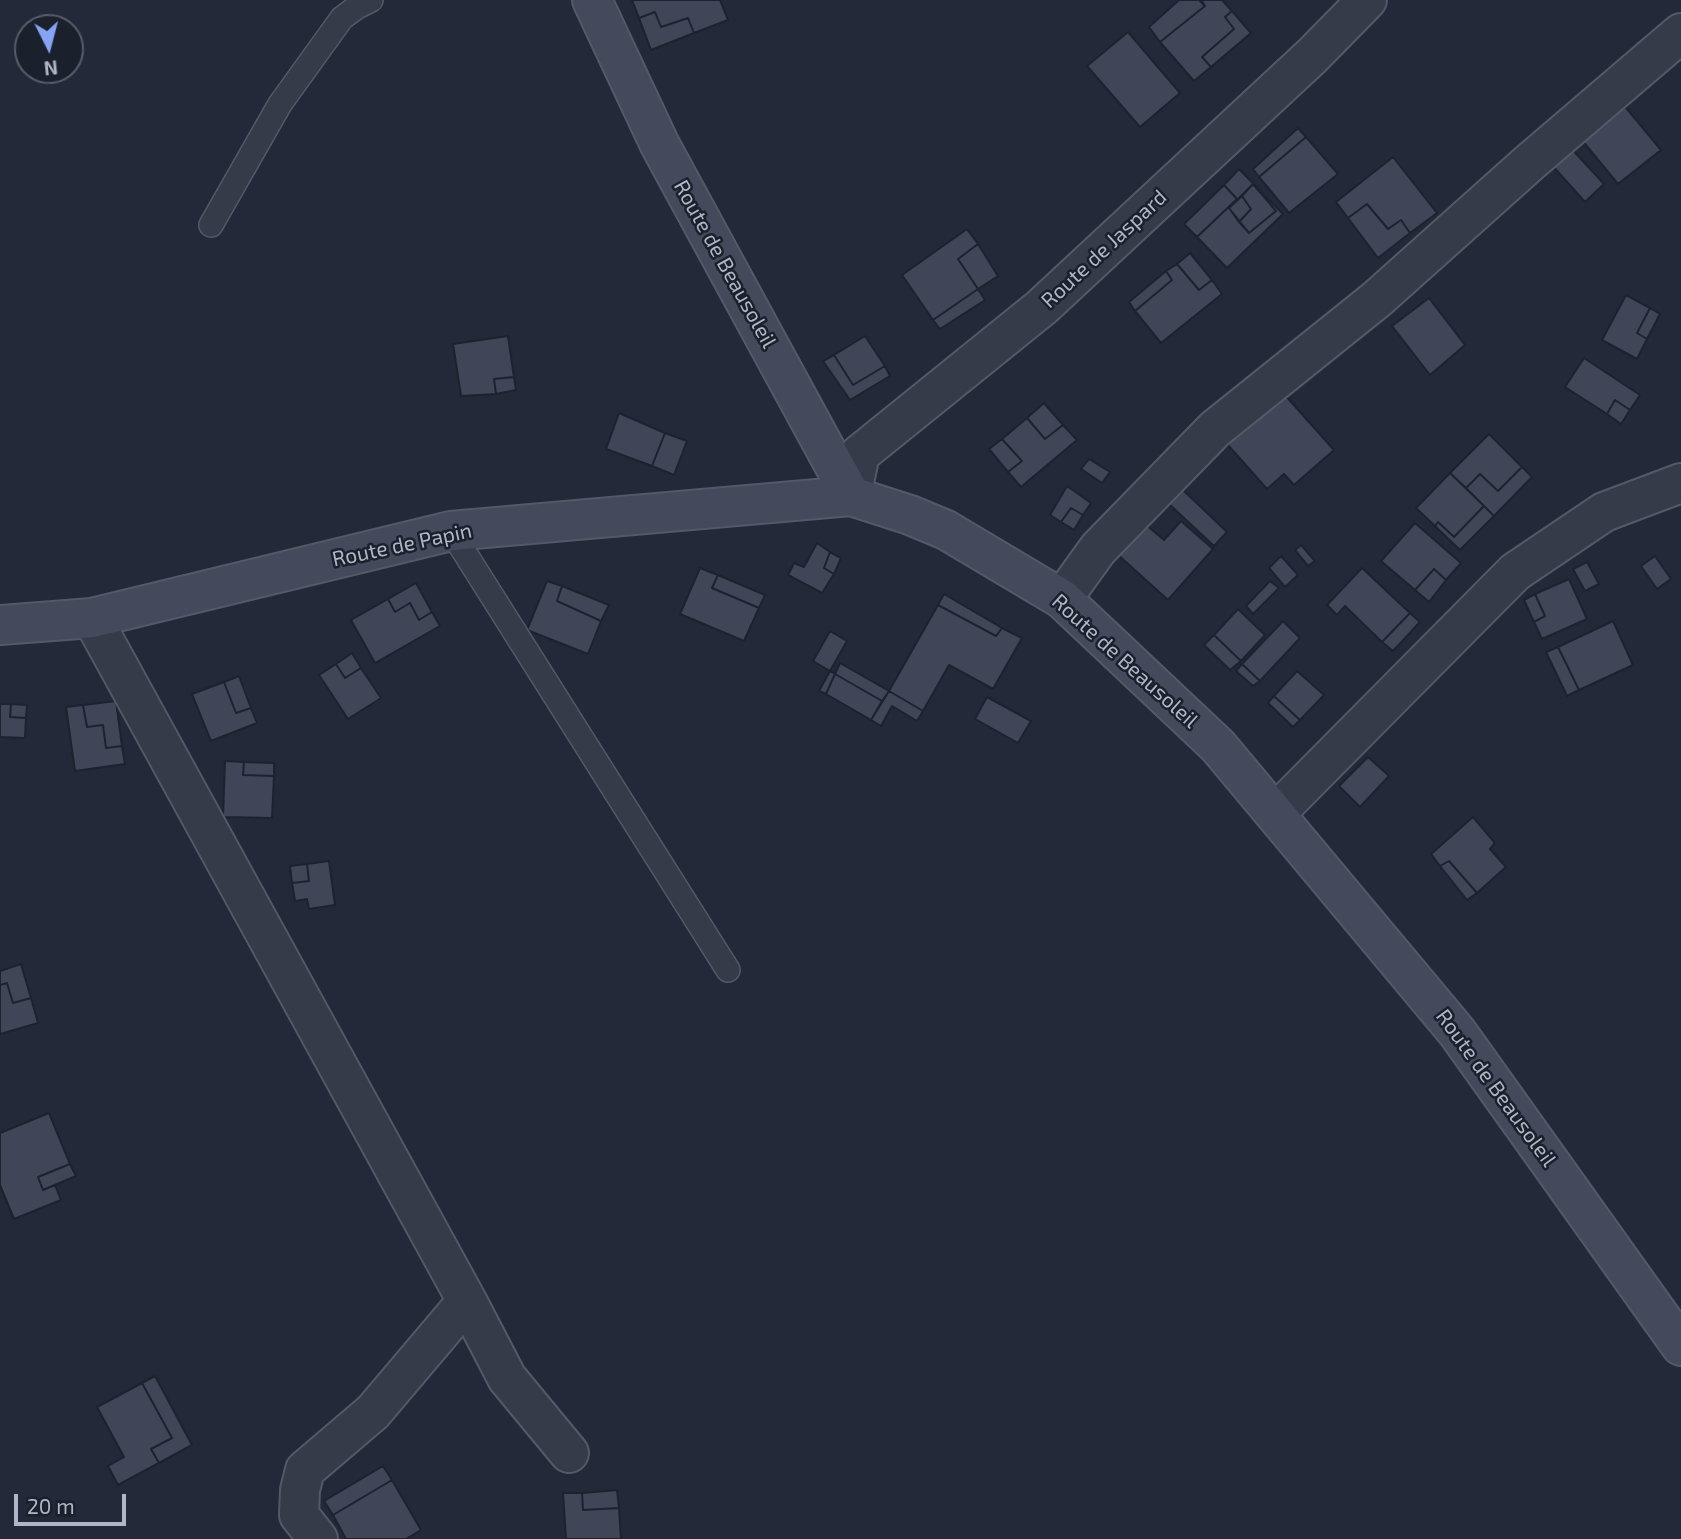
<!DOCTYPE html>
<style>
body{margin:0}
#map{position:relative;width:1681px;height:1539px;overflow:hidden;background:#222938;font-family:"Exo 2",sans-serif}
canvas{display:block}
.north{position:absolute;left:14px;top:14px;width:70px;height:70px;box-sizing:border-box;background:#1b202d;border:2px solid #575c6a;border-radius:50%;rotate:174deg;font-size:19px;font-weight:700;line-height:28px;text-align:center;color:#b0b6c5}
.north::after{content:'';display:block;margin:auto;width:24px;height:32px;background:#87a3f3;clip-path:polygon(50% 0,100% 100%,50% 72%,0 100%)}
.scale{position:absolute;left:14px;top:1494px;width:112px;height:32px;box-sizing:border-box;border:4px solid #b0b6c5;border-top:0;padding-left:9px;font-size:21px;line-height:24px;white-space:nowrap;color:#b0b6c5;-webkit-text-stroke:5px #1b202d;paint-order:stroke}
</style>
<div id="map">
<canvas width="1681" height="1539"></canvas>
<div class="north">N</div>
<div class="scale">20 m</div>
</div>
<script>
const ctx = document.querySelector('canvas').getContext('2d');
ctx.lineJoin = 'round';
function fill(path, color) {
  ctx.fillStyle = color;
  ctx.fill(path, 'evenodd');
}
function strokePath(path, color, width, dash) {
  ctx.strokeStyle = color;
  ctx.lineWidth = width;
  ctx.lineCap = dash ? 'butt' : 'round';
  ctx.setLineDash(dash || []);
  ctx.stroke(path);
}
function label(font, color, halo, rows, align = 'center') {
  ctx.font = font + ' "Exo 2",sans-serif';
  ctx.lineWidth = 5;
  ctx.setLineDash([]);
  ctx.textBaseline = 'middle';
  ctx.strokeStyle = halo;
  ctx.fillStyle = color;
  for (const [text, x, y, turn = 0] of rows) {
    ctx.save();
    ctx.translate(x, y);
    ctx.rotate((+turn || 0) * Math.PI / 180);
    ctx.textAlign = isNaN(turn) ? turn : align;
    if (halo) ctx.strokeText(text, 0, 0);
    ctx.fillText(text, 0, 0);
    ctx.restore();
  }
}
const building = new Path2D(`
 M632,0H720L728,20L694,33L688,18L661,27L655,12L639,18Z
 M1179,0H1199L1205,6L1160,42L1149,27Z
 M1201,0H1222L1232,11L1225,17L1234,29L1202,57L1211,67L1194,81L1160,42L1205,6Z
 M1232,11L1251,33L1211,67L1202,57L1234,29L1225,17Z
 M655,12L661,27L688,18L694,33L651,50L639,18Z
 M1128,32L1180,93L1140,127L1087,66Z
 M1618,98L1661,150L1618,184L1576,133Z
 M1298,128L1306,137L1259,177L1253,169Z
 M1306,137L1338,174L1289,213L1259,177Z
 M1569,146L1604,184L1585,202L1550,163Z
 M1393,157L1437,213L1410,233L1401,220L1388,229L1367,204L1348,218L1336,202Z
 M1239,169L1283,214L1227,268L1197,237L1237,199L1224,185ZM1253,184L1276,211L1249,233L1229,208Z
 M1253,184L1276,211L1249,233L1239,222L1251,209L1242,196Z
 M1224,185L1237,199L1197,237L1184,224Z
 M1242,196L1251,209L1239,222L1229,208Z
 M1367,204L1388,229L1401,220L1410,233L1378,258L1348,218Z
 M967,229L978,244L958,259L978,289L933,320L902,275Z
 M978,244L998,276L978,289L958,259Z
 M1190,253L1212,280L1199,290L1177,264Z
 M1177,264L1199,290L1212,280L1222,294L1161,343L1135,311L1172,280L1166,271Z
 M1166,271L1172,280L1135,311L1129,302Z
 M978,289L985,300L940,329L933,320Z
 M1626,295L1650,308L1637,333L1647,339L1637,359L1602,340Z
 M1429,298L1465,345L1430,375L1392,326Z
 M1650,308L1660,314L1647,339L1637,333Z
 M508,336L514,377L494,379L496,394L461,396L453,344Z
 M865,336L885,366L853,385L834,355Z
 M834,355L853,385L885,366L890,376L850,400L823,361Z
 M1584,358L1640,395L1630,410L1615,400L1607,414L1565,387Z
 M514,377L516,390L496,394L494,379Z
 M1284,394L1334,450L1294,485L1284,474L1267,489L1227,444Z
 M1615,400L1630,410L1621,424L1607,414Z
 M1044,403L1063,425L1045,439L1027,418Z
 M619,413L665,433L652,466L606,449Z
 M1027,418L1045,439L1063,425L1077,440L1021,487L1008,472L1022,461L1002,439Z
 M665,433L687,441L674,475L652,466Z
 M1489,434L1522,467L1498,491L1480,474L1466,488L1450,473Z
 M1002,439L1022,461L1008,472L989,449Z
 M1089,459L1110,472L1102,483L1081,469Z
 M1522,467L1532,477L1494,516L1466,488L1480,474L1498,491Z
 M1450,473L1484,506L1454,537L1438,522L1435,526L1416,508Z
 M1067,486L1091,503L1083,515L1071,508L1061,522L1050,515Z
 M1183,490L1227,532L1214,546L1169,504Z
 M1484,506L1494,516L1460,550L1435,526L1438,522L1454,537Z
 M1071,508L1083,515L1074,530L1061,522Z
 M1181,521L1213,549L1168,600L1117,554L1144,523L1164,540Z
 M1415,523L1461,563L1446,580L1434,569L1415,590L1381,561Z
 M817,543L830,552L824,568L834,574L822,593L788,575L794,563L804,567Z
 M1301,545L1315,561L1308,566L1295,550Z
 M830,552L841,558L834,574L824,568Z
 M1281,556L1298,575L1285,587L1269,568Z
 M1655,556L1671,579L1657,589L1641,566Z
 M1587,562L1599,584L1585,591L1573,569Z
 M700,568L718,575L712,588L759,608L744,641L680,614Z
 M1362,568L1410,613L1382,642L1345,606L1337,615L1327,605Z
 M1434,569L1446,580L1429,602L1415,590Z
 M718,575L765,595L759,608L712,588Z
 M1569,579L1587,619L1542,639L1534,622L1545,616L1535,594Z
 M547,581L562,586L557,601L601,621L588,654L527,630Z
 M1270,581L1279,588L1253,614L1246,606Z
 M416,583L432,612L419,620L410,603L395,612L388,599Z
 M562,586L609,605L601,621L557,601Z
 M944,594L1002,628L996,636L938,605Z
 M1535,594L1545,616L1534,622L1524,600Z
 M388,599L395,612L410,603L419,620L432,612L440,626L375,663L351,620Z
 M938,605L996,636L1002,628L1022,638L993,689L949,665L923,711L889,691Z
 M1238,609L1265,635L1241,661L1214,635Z
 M1410,613L1420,622L1393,651L1382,642Z
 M1283,621L1300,638L1260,681L1242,664Z
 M1613,621L1633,665L1579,690L1558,647Z
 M830,631L847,641L830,671L813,661Z
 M1214,635L1241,661L1230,670L1204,645Z
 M1558,647L1579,690L1567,696L1546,652Z
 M352,653L361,668L345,678L336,664Z
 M840,663L889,691L882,701L835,674Z
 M336,664L345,678L361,668L381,698L348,719L319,675Z
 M1242,664L1260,681L1253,686L1236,671Z
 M830,671L835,674L826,694L819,691Z
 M1297,671L1324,695L1300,720L1274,696Z
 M835,674L882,701L871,720L826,694Z
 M239,676L251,708L236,713L224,682Z
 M224,682L236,713L251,708L257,723L211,741L192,694Z
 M889,691L923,711L917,721L892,706L881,726L871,720Z
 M1274,696L1300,720L1293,727L1268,703Z
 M987,697L1031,721L1018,743L975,719Z
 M116,701L122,746L106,748L103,725L87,727L83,705Z
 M0,704H11L10,717L26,718L25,738L0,737Z
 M11,704L27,705L26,718L10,717Z
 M83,705L87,727L103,725L106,748L122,746L125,764L75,771L66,707Z
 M1368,757L1389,776L1360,807L1339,786Z
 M225,761L244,762L243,775L274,776L272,818L223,817Z
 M244,762L274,763V776L243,775Z
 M1473,817L1495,843L1490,849L1506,867L1477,893L1449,861L1440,866L1431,854Z
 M329,861L335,905L309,909L307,899L295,901L292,883L309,881L307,864Z
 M1449,861L1477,893L1467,900L1440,866Z
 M307,864L309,881L292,883L290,866Z
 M21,964L31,998L13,1003L7,983L0,985V971Z
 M7,983L13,1003L31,998L38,1023L0,1034V985Z
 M49,1113L70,1164L38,1177L43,1190L55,1185L61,1200L14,1219L0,1185V1133Z
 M70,1164L76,1176L43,1190L38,1177Z
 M155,1376L192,1445L159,1463L151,1449L172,1438L142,1383Z
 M142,1383L172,1438L151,1449L159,1463L118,1485L108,1466L124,1457L97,1407Z
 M383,1466L392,1480L333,1515L324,1501Z
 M392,1480L421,1530L406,1539H346L333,1515Z
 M617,1490L619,1508L583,1510L582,1493Z
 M563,1493H582L583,1510L619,1508L621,1539H566Z`);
const lane = new Path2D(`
 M211,225L280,104L342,18L357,7L371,0
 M451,531L728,970`);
const street = new Path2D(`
 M851,496L860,454L1042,307L1312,56L1367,0
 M1062,599L1098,549L1215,429L1377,299L1529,163L1681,33
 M92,618L467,1301L507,1378L569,1453
 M1275,814L1515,572L1604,512L1681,483
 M318,1539L299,1515L300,1490L305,1470L373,1412L467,1301`);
const secondary = new Path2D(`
 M592,0L660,145L851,496
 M0,625L92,618L451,531L851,496L910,515L946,530L1062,599L1218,746L1457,1032L1681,1346`);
const streetNames = [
 ["Route de Jaspard",1104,249,-43],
 ["Route de Beausoleil",725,264,61],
 ["Route de Papin",402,545,-12],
 ["Route de Beausoleil",1125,661,42],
 ["Route de Beausoleil",1496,1088,54]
];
fill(building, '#3e4658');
strokePath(building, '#1d222f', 2);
strokePath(lane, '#535966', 26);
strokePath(street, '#535966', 42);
strokePath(secondary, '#535966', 42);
strokePath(lane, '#363b49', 23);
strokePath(street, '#363b49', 38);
strokePath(secondary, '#44495b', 38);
label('21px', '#b0b6c5', '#1b202d', streetNames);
</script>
